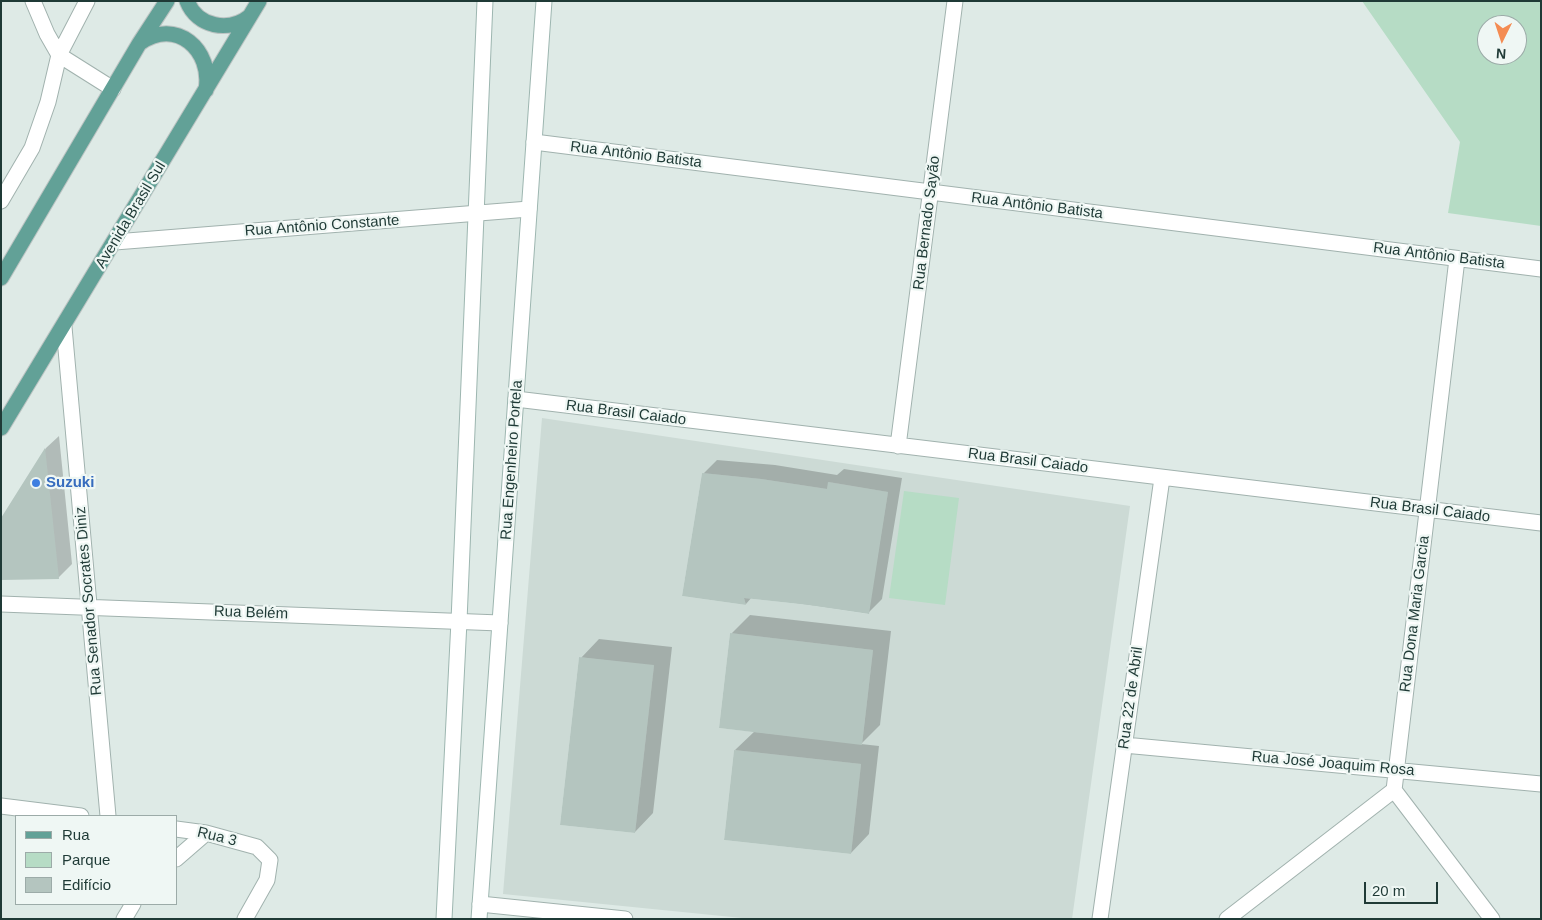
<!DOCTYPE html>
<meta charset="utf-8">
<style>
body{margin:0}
#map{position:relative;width:1542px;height:920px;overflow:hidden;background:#deeae6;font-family:Arial,sans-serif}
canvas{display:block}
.frame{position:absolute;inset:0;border:2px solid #1f3a36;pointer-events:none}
.legend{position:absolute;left:15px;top:815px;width:162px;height:90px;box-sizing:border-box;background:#eff7f4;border:1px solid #9caba8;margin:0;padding:6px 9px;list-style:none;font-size:15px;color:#1f3a36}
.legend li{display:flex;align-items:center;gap:10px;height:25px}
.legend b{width:25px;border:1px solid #9caba8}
.north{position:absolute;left:1477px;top:15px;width:50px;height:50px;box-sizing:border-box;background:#eff7f4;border:1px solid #9caba8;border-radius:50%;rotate:184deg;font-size:14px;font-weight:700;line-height:20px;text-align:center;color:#1f3a36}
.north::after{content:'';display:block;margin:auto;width:18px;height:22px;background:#f48c52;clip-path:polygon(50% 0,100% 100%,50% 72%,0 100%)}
.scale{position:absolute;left:1364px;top:882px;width:74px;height:22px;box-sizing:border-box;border:2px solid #1f3a36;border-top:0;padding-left:6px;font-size:15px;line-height:18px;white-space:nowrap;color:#1f3a36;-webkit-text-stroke:4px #eff7f4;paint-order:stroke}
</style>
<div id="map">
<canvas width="1542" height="920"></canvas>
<div class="frame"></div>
<ul class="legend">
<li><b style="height:6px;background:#62a197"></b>Rua</li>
<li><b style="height:14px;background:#b6dcc5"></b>Parque</li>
<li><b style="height:14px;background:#b4c5bf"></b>Edifício</li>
</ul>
<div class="north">N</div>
<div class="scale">20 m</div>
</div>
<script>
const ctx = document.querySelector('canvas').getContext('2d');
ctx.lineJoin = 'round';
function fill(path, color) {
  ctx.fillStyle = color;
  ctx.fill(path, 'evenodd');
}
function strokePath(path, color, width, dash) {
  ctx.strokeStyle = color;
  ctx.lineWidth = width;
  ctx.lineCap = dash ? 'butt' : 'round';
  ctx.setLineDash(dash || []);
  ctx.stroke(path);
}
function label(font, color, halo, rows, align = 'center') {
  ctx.font = font + ' Arial,sans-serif';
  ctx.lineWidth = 4.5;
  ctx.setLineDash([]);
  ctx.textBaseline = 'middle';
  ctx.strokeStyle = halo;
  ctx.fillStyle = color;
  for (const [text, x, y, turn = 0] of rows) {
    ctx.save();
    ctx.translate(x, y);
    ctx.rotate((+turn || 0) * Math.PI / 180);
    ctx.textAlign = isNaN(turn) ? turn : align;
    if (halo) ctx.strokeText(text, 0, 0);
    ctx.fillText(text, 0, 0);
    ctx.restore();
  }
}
const built = new Path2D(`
 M542,418L1130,506L1072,919H752L503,894ZM702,473L761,479L827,489L829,482L888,492L868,614L809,605L744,598L746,605L682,596ZM730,633L873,650L862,744L719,728ZM579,657L654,666L635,833L560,825ZM734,750L861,764L851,854L724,840Z`);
const green = new Path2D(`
 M1362,1H1541V226L1448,213L1460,142ZM1487,25H1517V55H1487Z
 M904,491L959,498L945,605L889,598Z`);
const shadow = new Path2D(`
 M59,436L72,564L58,578L1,520L46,448Z
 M717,460L775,465L837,475L844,469L902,478L882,599L868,613L752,597L746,604L684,595L703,474Z
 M750,615L891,631L880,725L861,744L879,746L869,834L851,853L735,750L755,731L731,634Z
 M599,639L672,647L653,813L635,832L581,658Z`);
const building = new Path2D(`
 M45,448L59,579L1,580V518Z
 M702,473L761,479L827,489L828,482L888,492L869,614L809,605L744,598L746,605L682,596Z
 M730,633L873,650L862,745L719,728Z
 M579,657L654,665L635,833L560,825Z
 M734,750L861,764L851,854L724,840Z`);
const street = new Path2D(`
 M33,1L47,34L59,55L113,89
 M534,142L1541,269
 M1,201L32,148L48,102L59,55L87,1
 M115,242L529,209
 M64,327L108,816
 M516,399L1541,523
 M898,446L955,1
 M1,604L500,623
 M1124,745L1541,784
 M1394,790L1457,259
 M1394,790L1492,919
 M1,806L81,816
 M176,829L206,833L257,847L270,860L267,880L245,919
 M176,859L206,833
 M480,904L625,919
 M124,919L133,904
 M1100,919L1162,478
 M1227,919L1394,790`);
const secondary = new Path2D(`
 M444,919L459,621L485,1
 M479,919L544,1`);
const primary = new Path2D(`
 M187,1C197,27 229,33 250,16
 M140,43C176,17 213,50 206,90
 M1,278L139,44L167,1
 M1,428L259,1`);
const markers = [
 [36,483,5,"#3f7fe0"]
];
const streetNames = [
 ["Rua Antônio Batista",636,155,7],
 ["Rua Antônio Batista",1037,206,7],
 ["Avenida Brasil Sul",131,215,-59],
 ["Rua Bernado Sayão",927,223,-83],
 ["Rua Antônio Constante",322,226,-4],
 ["Rua Antônio Batista",1439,256,7],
 ["Rua Brasil Caiado",626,413,7],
 ["Rua Engenheiro Portela",512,460,-86],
 ["Rua Brasil Caiado",1028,461,7],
 ["Rua Brasil Caiado",1430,510,7],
 ["Rua Senador Socrates Diniz",89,601,-95],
 ["Rua Belém",251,613,2],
 ["Rua Dona Maria Garcia",1415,614,-83],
 ["Rua 22 de Abril",1131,698,-82],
 ["Rua José Joaquim Rosa",1333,764,5],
 ["Rua 3",217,837,14]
];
const shopNames = [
 ["Suzuki",46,483]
];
fill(built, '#ccdad5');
fill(green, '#b6dcc5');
fill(shadow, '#0003');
fill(building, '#b4c5bf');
strokePath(street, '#a1b2ae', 17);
strokePath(secondary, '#9db6b0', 17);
strokePath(primary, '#bcc4c3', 17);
strokePath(street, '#fff', 15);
strokePath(secondary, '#fff', 15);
strokePath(primary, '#62a197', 15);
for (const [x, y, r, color] of markers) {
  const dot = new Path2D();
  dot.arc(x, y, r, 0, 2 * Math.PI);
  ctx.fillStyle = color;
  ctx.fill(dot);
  strokePath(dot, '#eff7f4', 2);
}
label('15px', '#1f3a36', '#eff7f4', streetNames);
label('bold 15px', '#366cbe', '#eff7f4', shopNames, 'left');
</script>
